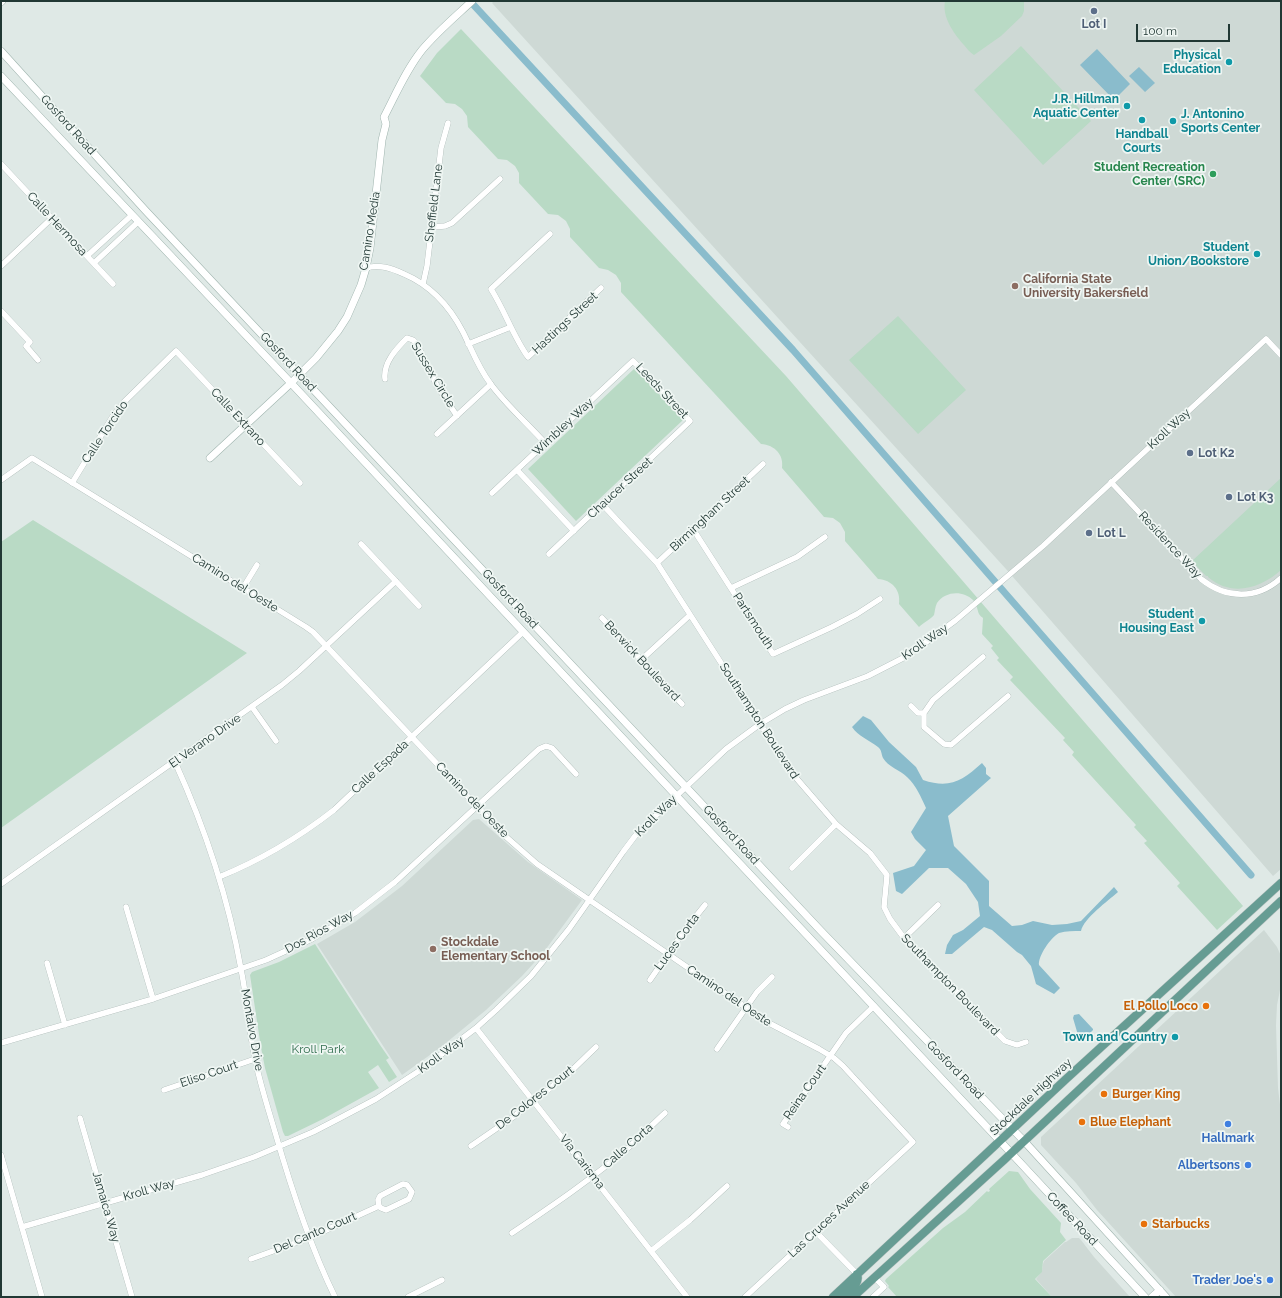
<!DOCTYPE html>
<style>
body{margin:0}
#map{position:relative;width:1282px;height:1298px;overflow:hidden;background:#dfe9e6;font-family:Raleway,sans-serif}
canvas{display:block}
.frame{position:absolute;inset:0;border:2px solid #213834;pointer-events:none}
.scale{position:absolute;left:1136px;top:24px;width:94px;height:18px;box-sizing:border-box;border:2px solid #213834;border-top:0;padding-left:5px;font-size:12px;line-height:14px;white-space:nowrap;color:#213834;-webkit-text-stroke:3px #eff6f3;paint-order:stroke}
</style>
<div id="map">
<canvas width="1282" height="1298"></canvas>
<div class="frame"></div>
<div class="scale">100 m</div>
</div>
<script>
const ctx = document.querySelector('canvas').getContext('2d');
ctx.lineJoin = 'round';
function fill(path, color) {
  ctx.fillStyle = color;
  ctx.fill(path, 'evenodd');
}
function strokePath(path, color, width, dash) {
  ctx.strokeStyle = color;
  ctx.lineWidth = width;
  ctx.lineCap = dash ? 'butt' : 'round';
  ctx.setLineDash(dash || []);
  ctx.stroke(path);
}
function label(font, color, halo, rows, align = 'center') {
  ctx.font = font + ' Raleway,sans-serif';
  ctx.lineWidth = 3.5;
  ctx.setLineDash([]);
  ctx.textBaseline = 'middle';
  ctx.strokeStyle = halo;
  ctx.fillStyle = color;
  for (const [text, x, y, turn = 0] of rows) {
    ctx.save();
    ctx.translate(x, y);
    ctx.rotate((+turn || 0) * Math.PI / 180);
    ctx.textAlign = isNaN(turn) ? turn : align;
    if (halo) ctx.strokeText(text, 0, 0);
    ctx.fillText(text, 0, 0);
    ctx.restore();
  }
}
const built = new Path2D(`
 M494,1H1281V869L1273,876L1006,569L492,3Z
 M479,819L528,862L582,900L543,953L522,976L486,1010L441,1047L402,1075L317,944L355,922L402,886L473,820Z
 M1264,930L1277,947L1281,956V985L1277,1005L1276,1025L1278,1088L1281,1113V1297H1176L1097,1210L1076,1183L1041,1145V1137Z
 M1072,1238H1079L1081,1240L1094,1257L1130,1297H1052L1036,1279L1042,1271L1043,1264L1044,1261L1065,1242H1066Z`);
const green = new Path2D(`
 M945,1H1024V11L1022,16L1001,36L974,55C969,52 967,48 963,44C953,32 942,17 945,1Z
 M461,29L786,376L1243,906L1217,930L1177,886L1180,883L1144,843L1147,841L1134,827L1136,825L1072,755L1074,752L1063,740L1065,738L1010,680L1013,677L997,660L999,658L991,648L993,646L982,634L983,618C982,617 980,616 979,614C977,609 977,604 973,600C963,590 945,591 937,603C935,607 935,611 934,615C931,619 923,623 919,627L899,604C901,590 892,580 878,579L845,541V532L840,523L833,518L824,517L782,468C784,455 775,445 761,444L621,292V283L616,275L608,270L599,268L570,237V229L566,221L558,215L548,214L519,183V173L515,166L507,160L498,159L468,127L467,116L462,109L455,104L446,103L420,76L437,53Z
 M1021,46L1091,121L1043,165L974,90Z
 M898,316L966,390L918,434L849,360Z
 M635,368L683,420L576,521L528,469Z
 M1281,478V570C1260,589 1231,597 1208,577V576H1206L1192,561Z
 M33,520L247,653L1,828V542Z
 M315,944L380,1045L389,1058L386,1060L397,1077L389,1082L378,1065L368,1072L379,1088L323,1119L288,1136H285L283,1132L265,1068L260,1042H261L260,1041L250,975L252,972L279,962Z
 M1009,1171L1018,1172L1030,1189L1061,1223L1060,1232L1066,1240L1043,1261L1042,1272L1035,1279L1052,1297H897L888,1287L889,1286L885,1281L886,1279L943,1228L965,1212L987,1191L988,1192L990,1191L989,1189Z`);
const water = new Path2D(`
 M1097,49L1130,84L1114,100L1080,65Z
 M1139,67L1155,83L1145,92L1129,76Z
 M863,716L871,720L889,742L916,767L923,780C950,789 962,781 982,763L986,768V774L991,778L948,816L954,846L989,881V906L1012,926L1022,925L1033,921L1052,925L1067,924L1081,921L1114,887L1118,892C1108,901 1084,918 1081,931C1074,931 1066,931 1059,933C1051,937 1038,956 1039,965L1060,988L1054,994L1036,984L1031,966L1022,955L1017,952L992,930L984,927L952,954H945L947,945L953,935L963,930L980,916L978,902L966,884L948,868H929L902,894L896,891L893,873L914,866L926,850L915,839L911,832L926,808C921,797 916,785 907,777C900,770 888,767 883,758C881,754 882,750 878,747C869,740 858,736 852,727Z
 M1079,1014L1093,1029V1030L1085,1038H1081L1078,1035L1073,1018L1074,1015Z`);
const canal = new Path2D(`
 M470,1L793,350L1251,875`);
const street = new Path2D(`
 M1,164L113,284
 M432,227L445,226L452,223L500,179
 M550,234L491,289C505,311 513,336 528,357L601,288
 M87,256L132,215
 M94,263L138,222
 M1,266L52,218
 M366,268C379,264 391,268 404,274C430,285 450,307 463,332C472,350 478,367 490,383C505,404 528,424 545,443
 M423,284L427,266L441,148L448,123
 M1,311L30,342L26,346L38,360
 M468,344L511,327
 M385,379C383,363 396,349 407,338L413,340L417,344L437,386L457,416
 M437,434L491,384
 M517,470L574,531
 M1,480L32,458L306,627L313,632L504,835L537,864L767,1022L819,1049L834,1058L843,1066L913,1142L745,1297
 M1111,482L1201,579C1226,599 1257,600 1281,578
 M72,483L113,416L124,402L176,351L300,483
 M492,493L633,361L690,421L549,554
 M602,504L657,563L791,772L836,824L870,853L887,875L884,907L890,919L904,938L1005,1041L1017,1045L1026,1042
 M693,529L773,654L832,627L857,614L880,599
 M361,544L419,606
 M657,563L763,464
 M243,588L257,565
 M731,588L797,557L825,537
 M602,618L682,704
 M983,657L933,700L924,713V727L944,744L951,745L1008,696
 M641,660L690,615
 M911,706L918,713H924
 M252,707L276,741
 M175,762C205,828 228,897 241,969C247,999 249,1029 255,1059C260,1084 268,1108 275,1132C291,1188 309,1244 335,1297
 M792,868L836,824
 M219,877C261,860 298,838 334,810L523,632
 M1,884L282,685L299,671L396,581
 M126,907L153,999
 M904,938L938,905
 M47,963L65,1025
 M650,980L684,931L705,905
 M476,1028L687,1297
 M1,1043L153,999L266,960L312,939L355,913L395,882L539,749L546,746L552,748L576,774
 M717,1049L757,992L772,977
 M164,1090L255,1059
 M80,1118L132,1297
 M788,1127L783,1124L846,1033L874,1006
 M471,1146L516,1115L568,1074L596,1047
 M1,1155L42,1297
 M22,1227L202,1175L254,1157L313,1132L340,1118L376,1099L422,1069L476,1028L496,1010L531,976L569,929L623,852L635,836L651,820L726,749L760,724L785,709L804,700L868,676L905,657L921,646L956,620L1043,546L1266,339L1281,355
 M816,1232L857,1274
 M512,1233C552,1206 592,1179 629,1147C641,1136 653,1124 665,1113
 M651,1251L690,1220L727,1186
 M251,1259L309,1238L379,1206L381,1208L386,1210L409,1199L412,1192L407,1185L403,1184L380,1196L378,1200L379,1206
 M408,1297L442,1280
 M873,1297L884,1287L874,1277`);
const secondary = new Path2D(`
 M1,2L2,1
 M1,51L145,210L821,931L1024,1141L1166,1297
 M1,76L291,383L713,835L1000,1141L1145,1297
 M210,458L291,383L316,358L338,331L347,317L361,285L366,268L370,248L382,140L386,124L384,117C396,94 406,70 422,50C437,32 455,17 472,1
 M1152,1297L1160,1290`);
const primary = new Path2D(`
 M833,1297L1065,1080L1281,883
 M843,1297C849,1291 861,1284 857,1274
 M853,1297L1004,1160L1281,901`);
const markers = [
 [1094,11,4,"#5c6f8a"],
 [1229,62,4,"#0f9aa8"],
 [1127,106,4,"#0f9aa8"],
 [1142,120,4,"#0f9aa8"],
 [1173,121,4,"#0f9aa8"],
 [1213,174,4,"#2e9e5b"],
 [1257,254,4,"#0f9aa8"],
 [1015,286,4,"#8d6e63"],
 [1190,453,4,"#5c6f8a"],
 [1229,497,4,"#5c6f8a"],
 [1089,533,4,"#5c6f8a"],
 [1202,621,4,"#0f9aa8"],
 [433,949,4,"#8d6e63"],
 [1206,1006,4,"#e8710a"],
 [1175,1037,4,"#0f9aa8"],
 [1104,1094,4,"#e8710a"],
 [1082,1122,4,"#e8710a"],
 [1228,1124,4,"#3f7fe0"],
 [1248,1165,4,"#3f7fe0"],
 [1144,1224,4,"#e8710a"],
 [1270,1280,4,"#3f7fe0"]
];
const serviceNames = [
 ["Lot I",1094,24,"center"],
 ["Lot K2",1198,453],
 ["Lot K3",1237,497],
 ["Lot L",1097,533]
];
const cultureNames = [
 ["Physical",1221,55],
 ["Education",1221,69],
 ["J.R. Hillman",1119,99],
 ["Aquatic Center",1119,113],
 ["J. Antonino",1181,114,"left"],
 ["Sports Center",1181,128,"left"],
 ["Handball",1142,134,"center"],
 ["Courts",1142,148,"center"],
 ["Student",1249,247],
 ["Union/Bookstore",1249,261],
 ["Student",1194,614],
 ["Housing East",1194,628],
 ["Town and Country",1167,1037]
];
const streetNames = [
 ["Gosford Road",68,125,48],
 ["Sheffield Lane",434,203,-83],
 ["Calle Hermosa",57,224,47],
 ["Camino Media",370,231,-81],
 ["Hastings Street",565,323,-43],
 ["Gosford Road",288,362,47],
 ["Sussex Circle",433,375,59],
 ["Leeds Street",662,391,47],
 ["Calle Extrano",238,417,47],
 ["Wimbley Way",563,427,-43],
 ["Kroll Way",1169,429,-43],
 ["Calle Torcido",105,432,-56],
 ["Chaucer Street",620,488,-43],
 ["Birmingham Street",710,514,-43],
 ["Residence Way",1170,545,47],
 ["Camino del Oeste",235,583,32],
 ["Gosford Road",510,599,47],
 ["Partsmouth",753,621,57],
 ["Kroll Way",925,642,-35],
 ["Berwick Boulevard",642,661,47],
 ["Southampton Boulevard",759,721,57],
 ["El Verano Drive",205,741,-35],
 ["Calle Espada",380,767,-43],
 ["Camino del Oeste",472,800,46],
 ["Kroll Way",656,816,-45],
 ["Gosford Road",731,835,47],
 ["Dos Rios Way",319,932,-29],
 ["Luces Corta",677,942,-54],
 ["Southampton Boulevard",950,985,46],
 ["Camino del Oeste",729,996,34],
 ["Montalvo Drive",252,1030,80],
 ["Kroll Way",441,1055,-36],
 ["Gosford Road",955,1070,46],
 ["Eliso Court",209,1074,-19],
 ["Reina Court",805,1092,-55],
 ["Stockdale Highway",1031,1097,-43],
 ["De Colores Court",535,1098,-38],
 ["Calle Corta",628,1146,-41],
 ["Via Carisma",582,1162,52],
 ["Kroll Way",149,1190,-16],
 ["Jamaica Way",106,1207,74],
 ["Las Cruces Avenue",829,1219,-43],
 ["Coffee Road",1072,1219,47],
 ["Del Canto Court",315,1233,-23]
];
const leisureNames = [
 ["Student Recreation",1205,167],
 ["Center (SRC)",1205,181]
];
const educationNames = [
 ["California State",1023,279],
 ["University Bakersfield",1023,293],
 ["Stockdale",441,942],
 ["Elementary School",441,956]
];
const foodNames = [
 ["El Pollo Loco",1198,1006,"right"],
 ["Burger King",1112,1094],
 ["Blue Elephant",1090,1122],
 ["Starbucks",1152,1224]
];
const parkNames = [
 ["Kroll Park",318,1049]
];
const shopNames = [
 ["Hallmark",1228,1138,"center"],
 ["Albertsons",1240,1165],
 ["Trader Joe's",1262,1280]
];
fill(built, '#ced9d5');
fill(green, '#b9dac5');
fill(water, '#8abccc');
strokePath(canal, '#8abccc', 7);
strokePath(street, '#a2b0ad', 6);
strokePath(secondary, '#9fb4ae', 8);
strokePath(primary, '#bcc3c2', 9);
strokePath(street, '#fff', 5.5);
strokePath(secondary, '#fff', 7);
strokePath(primary, '#669c93', 8);
for (const [x, y, r, color] of markers) {
  const dot = new Path2D();
  dot.arc(x, y, r, 0, 2 * Math.PI);
  ctx.fillStyle = color;
  ctx.fill(dot);
  strokePath(dot, '#eff6f3', 1.5);
}
label('bold 12px', '#4e5e75', '#eff6f3', serviceNames, 'left');
label('bold 12px', '#0d838f', '#eff6f3', cultureNames, 'right');
label('12px', '#213834', '#eff6f3', streetNames);
label('bold 12px', '#27864d', '#eff6f3', leisureNames, 'right');
label('bold 12px', '#785e54', '#eff6f3', educationNames, 'left');
label('bold 12px', '#c56008', '#eff6f3', foodNames, 'left');
label('12px', '#2e6c4c', '#eff6f3', parkNames);
label('bold 12px', '#366cbe', '#eff6f3', shopNames, 'right');
</script>
